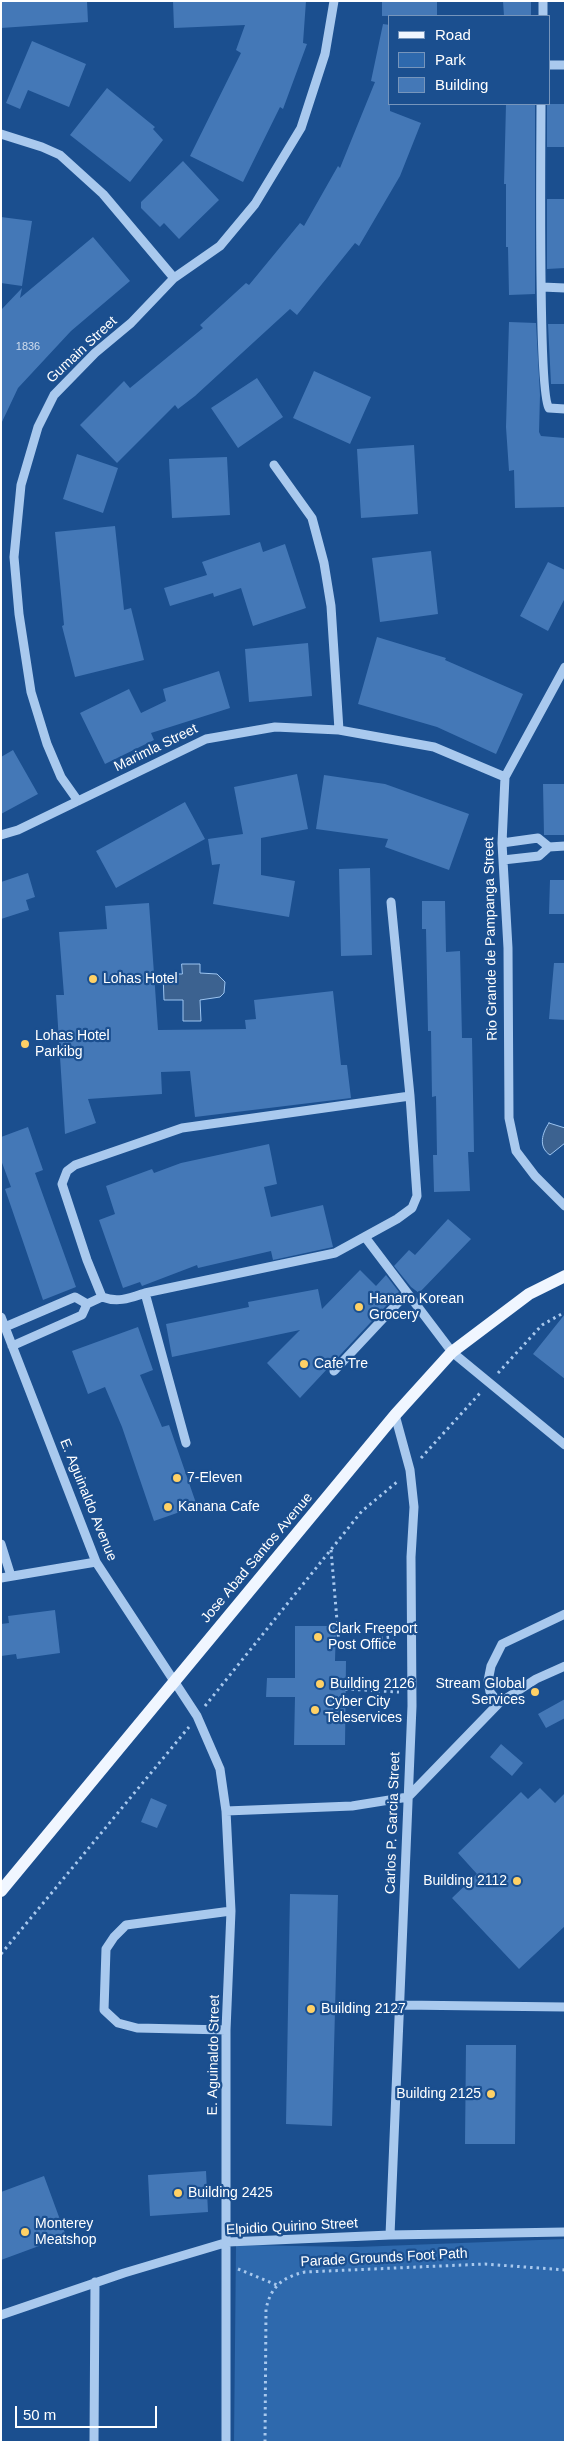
<!DOCTYPE html>
<style>
body{margin:0}
#map{position:relative;width:566px;height:2443px;overflow:hidden;background:#1b4f8f;font-family:Helvetica,sans-serif}
canvas{display:block}
.frame{position:absolute;inset:0;border:2px solid #fff;pointer-events:none}
.legend{position:absolute;left:388px;top:15px;width:162px;height:90px;box-sizing:border-box;background:#1b4f8f;border:1px solid #7695bc;margin:0;padding:6px 9px;list-style:none;font-size:15px;color:#fff}
.legend li{display:flex;align-items:center;gap:10px;height:25px}
.legend b{width:25px;border:1px solid #7695bc}
.scale{position:absolute;left:15px;top:2406px;width:142px;height:22px;box-sizing:border-box;border:2px solid #fff;border-top:0;padding-left:6px;font-size:15px;line-height:18px;white-space:nowrap;color:#fff;-webkit-text-stroke:4px #1b4f8f;paint-order:stroke}
</style>
<div id="map">
<canvas width="566" height="2443"></canvas>
<div class="frame"></div>
<ul class="legend">
<li><b style="height:6px;background:#f0f6ff"></b>Road</li>
<li><b style="height:14px;background:#2e69ad"></b>Park</li>
<li><b style="height:14px;background:#4478b7"></b>Building</li>
</ul>
<div class="scale">50 m</div>
</div>
<script>
const ctx = document.querySelector('canvas').getContext('2d');
ctx.lineJoin = 'round';
function fill(path, color) {
  ctx.fillStyle = color;
  ctx.fill(path, 'evenodd');
}
function strokePath(path, color, width, dash) {
  ctx.strokeStyle = color;
  ctx.lineWidth = width;
  ctx.lineCap = dash ? 'butt' : 'round';
  ctx.setLineDash(dash || []);
  ctx.stroke(path);
}
function label(font, color, halo, rows, align = 'center') {
  ctx.font = font + ' Helvetica,sans-serif';
  ctx.lineWidth = 4.5;
  ctx.setLineDash([]);
  ctx.textBaseline = 'middle';
  ctx.strokeStyle = halo;
  ctx.fillStyle = color;
  for (const [text, x, y, turn = 0] of rows) {
    ctx.save();
    ctx.translate(x, y);
    ctx.rotate((+turn || 0) * Math.PI / 180);
    ctx.textAlign = isNaN(turn) ? turn : align;
    if (halo) ctx.strokeText(text, 0, 0);
    ctx.fillText(text, 0, 0);
    ctx.restore();
  }
}
const green = new Path2D(`
 M565,2239V2442H234L236,2245L357,2247Z`);
const water = new Path2D(`
 M182,964H200V973L217,974L225,982L224,993L220,997L200,1000L201,1021H183V1000H164L163,974H182Z
 M549,1123L565,1128V1143L550,1155C538,1147 542,1133 549,1123Z`);
const building = new Path2D(`
 M1,1H87L88,22L1,28Z
 M173,1H306L303,43L307,44L283,109L280,107L243,182L190,156L241,53L236,50L245,25L174,28Z
 M382,1H437V16H382Z
 M503,1H531V16H504Z
 M383,24L390,25V111L421,123L400,176L359,246L355,243L297,315L290,309L195,396L178,409L175,405L117,463L80,425L124,381L130,388L203,328L200,325L246,283L249,285L300,223L304,226L338,166L340,168L375,82L371,81Z
 M32,41L86,64L69,107L28,90L20,109L6,103Z
 M107,88L155,127L153,129L163,140L130,182L70,135Z
 M506,104H535V294L509,295L508,247H506V184H504Z
 M547,104H565V147H547Z
 M183,161L219,200L179,239L164,223L160,227L141,208V202Z
 M547,199H565V268L547,269Z
 M1,217L32,221L22,286L1,283Z
 M93,237L130,281L71,331L18,388L1,424V310L22,288L20,298Z
 M509,322L536,323L540,395L539,432L541,436L565,438V507L515,508L514,470L509,471L506,427Z
 M548,324H565V384H551Z
 M314,371L371,397L350,444L293,418Z
 M257,378L283,417L238,448L211,408Z
 M414,445L418,514L361,518L357,449Z
 M77,454L118,468L103,513L63,499Z
 M227,457L230,515L172,518L169,459Z
 M115,526L124,610L131,608L144,660L75,677L62,626L64,625L55,532Z
 M260,542L263,552L285,544L306,608L253,626L241,588L214,597L213,593L170,606L164,588L207,575L202,562Z
 M431,551L438,614L380,622L372,558Z
 M548,562L565,570V598L548,631L520,616Z
 M377,637L446,658L445,660L523,694L496,754L437,727L358,704Z
 M308,643L312,696L249,702L245,649Z
 M219,671L230,708L151,733L154,740L105,764L80,713L129,689L141,713L166,701L163,689Z
 M13,750L38,794L1,814V757Z
 M297,774L308,829L261,838V875L295,881L289,917L213,904L220,864L212,865L208,839L243,834L234,787Z
 M324,775L385,784L469,814L449,870L385,847L388,839L316,829Z
 M543,784H565V835H544Z
 M185,802L205,839L116,888L96,851Z
 M370,868L372,955L341,956L339,869Z
 M28,873L35,897L26,900L29,910L1,919V882Z
 M550,880H565V914H549Z
 M422,901H445L446,952L460,951L462,1038H472L474,1152H468L470,1191L434,1192L433,1155H437L436,1096L432,1097L431,1031H428L426,929H422Z
 M149,903L158,1030L246,1029L245,1020L256,1019L254,1000L333,991L341,1065H347L351,1098L195,1117L190,1071L161,1072L162,1094L88,1099L96,1123L65,1134L56,995H64L59,932L107,929L105,906Z
 M554,963H565V1020L549,1019Z
 M28,1127L43,1170L35,1173L76,1287L43,1300L5,1189L11,1187L1,1160V1137Z
 M269,1144L277,1184L264,1187L271,1217L323,1205L333,1247L273,1260L271,1251L198,1268L197,1265L142,1286L140,1282L123,1288L99,1220L115,1214L106,1186L152,1169L154,1173L181,1163Z
 M448,1219L471,1239L419,1293L411,1287L394,1266L409,1250L415,1255Z
 M360,1270L376,1286L386,1275L399,1292L300,1398L267,1363L300,1330L172,1357L166,1324L249,1307L248,1302L318,1289L322,1309Z
 M565,1314V1379L533,1354Z
 M138,1327L153,1370L140,1375L162,1427L169,1425L197,1506L154,1521L122,1427L105,1387L88,1394L72,1351Z
 M55,1610L60,1653L17,1659L16,1654L1,1656V1624L9,1623L8,1616Z
 M295,1626H336L335,1661H346L345,1745H294L295,1697H266L267,1678H295Z
 M565,1699V1718L546,1728L538,1714Z
 M501,1744L523,1763L512,1776L490,1757Z
 M540,1788L555,1803L565,1793V1926L519,1969L452,1898L477,1874L458,1853L521,1792L528,1799Z
 M151,1798L167,1805L157,1828L141,1822Z
 M290,1894L338,1895L332,2126L286,2124Z
 M466,2045H516L515,2144H465Z
 M206,2171L208,2212L150,2216L148,2175Z
 M44,2176L66,2236L1,2260V2192Z`);
const path = new Path2D(`
 M498,1373L542,1325L565,1312
 M421,1458L481,1392
 M331,1550L339,1644
 M335,1644L399,1636
 M345,1689L399,1692
 M205,1706L362,1511L397,1482
 M1,1954L189,1727
 M238,2269L277,2285
 M265,2442L266,2309C271,2286 283,2277 305,2272L485,2264L565,2270`);
const minor = new Path2D(`
 M543,1V16
 M550,65H565
 M541,104C541,140 538,395 549,408L565,409
 M1,134L42,147L60,155L103,194L174,278
 M542,287L565,288
 M274,465L312,518L324,563L331,606L339,730
 M565,667L505,777L502,843L508,948L509,1118L516,1151L535,1176L565,1206
 M78,801L61,777L47,744L31,692L19,614L14,557L21,485L38,427L54,395L95,353L131,323L174,278L220,246L255,204L301,128L325,54L334,1
 M1,835L18,830L206,739L275,727L339,730L434,747L505,777
 M502,843L538,838L549,847
 M503,860L539,856L549,847L565,846
 M391,902L410,1096L417,1196L412,1208L397,1219L335,1253L145,1293C130,1298 118,1303 102,1297L87,1260L62,1184L67,1171L75,1165L182,1128L410,1096
 M365,1237L452,1352L565,1445
 M145,1293L186,1443
 M1,1317L96,1562L197,1716L220,1769L226,1811L231,1911L226,2030V2442
 M5,1327L75,1297L87,1304
 M12,1346L82,1315L87,1304L102,1297
 M334,1371L407,1293
 M1,1544L11,1576
 M1,1578L96,1562
 M499,1703L490,1692L488,1681L491,1666L502,1644L565,1614
 M226,1811L352,1806L408,1797L499,1703L536,1679L565,1666
 M401,2005L565,2007
 M226,2030L137,2028L118,2023L104,2010L106,1949L114,1937L126,1925L231,1911
 M390,2235L412,1706L411,1557L414,1507L410,1470L395,1415
 M1,2315L124,2273L228,2242L390,2235L565,2232
 M94,2442L95,2282`);
const major = new Path2D(`
 M1,1891L395,1415L452,1352L529,1294L565,1276`);
const markers = [
 [93,979,5,"#ffd166"],
 [25,1044,5,"#ffd166"],
 [359,1307,5,"#ffd166"],
 [304,1364,5,"#ffd166"],
 [177,1478,5,"#ffd166"],
 [168,1507,5,"#ffd166"],
 [318,1637,5,"#ffd166"],
 [320,1684,5,"#ffd166"],
 [535,1692,5,"#ffd166"],
 [315,1710,5,"#ffd166"],
 [517,1881,5,"#ffd166"],
 [311,2009,5,"#ffd166"],
 [491,2094,5,"#ffd166"],
 [178,2193,5,"#ffd166"],
 [25,2232,5,"#ffd166"]
];
const numberNames = [
 ["1836",28,347]
];
const streetNames = [
 ["Gumain Street",82,350,-43],
 ["Marimla Street",156,748,-26],
 ["Rio Grande de Pampanga Street",491,939,-91],
 ["E. Aguinaldo Avenue",88,1500,68],
 ["Jose Abad Santos Avenue",257,1558,-50],
 ["Carlos P. Garcia Street",393,1823,-88],
 ["E. Aguinaldo Street",214,2055,-89],
 ["Elpidio Quirino Street",292,2227,-3],
 ["Parade Grounds Foot Path",384,2258,-3]
];
const poiNames = [
 ["Lohas Hotel",103,979],
 ["Lohas Hotel",35,1036],
 ["Parkibg",35,1052],
 ["Hanaro Korean",369,1299],
 ["Grocery",369,1315],
 ["Cafe Tre",314,1364],
 ["7-Eleven",187,1478],
 ["Kanana Cafe",178,1507],
 ["Clark Freeport",328,1629],
 ["Post Office",328,1645],
 ["Building 2126",330,1684],
 ["Stream Global",525,1684,"right"],
 ["Services",525,1700,"right"],
 ["Cyber City",325,1702],
 ["Teleservices",325,1718],
 ["Building 2112",507,1881,"right"],
 ["Building 2127",321,2009],
 ["Building 2125",481,2094,"right"],
 ["Building 2425",188,2193],
 ["Monterey",35,2224],
 ["Meatshop",35,2240]
];
fill(green, '#2e69ad');
fill(water, '#3c6290');
strokePath(water, '#9cc4f0', 1);
fill(building, '#4478b7');
strokePath(path, '#a9c9ee', 3, [2.5, 4]);
strokePath(minor, '#a9c9ee', 9);
strokePath(major, '#f0f6ff', 12);
for (const [x, y, r, color] of markers) {
  const dot = new Path2D();
  dot.arc(x, y, r, 0, 2 * Math.PI);
  ctx.fillStyle = color;
  ctx.fill(dot);
  strokePath(dot, '#1b4f8f', 2);
}
label('11px', '#d0dded', null, numberNames);
label('14px', '#fff', '#1b4f8f', streetNames);
label('14px', '#fff', '#1b4f8f', poiNames, 'left');
</script>
